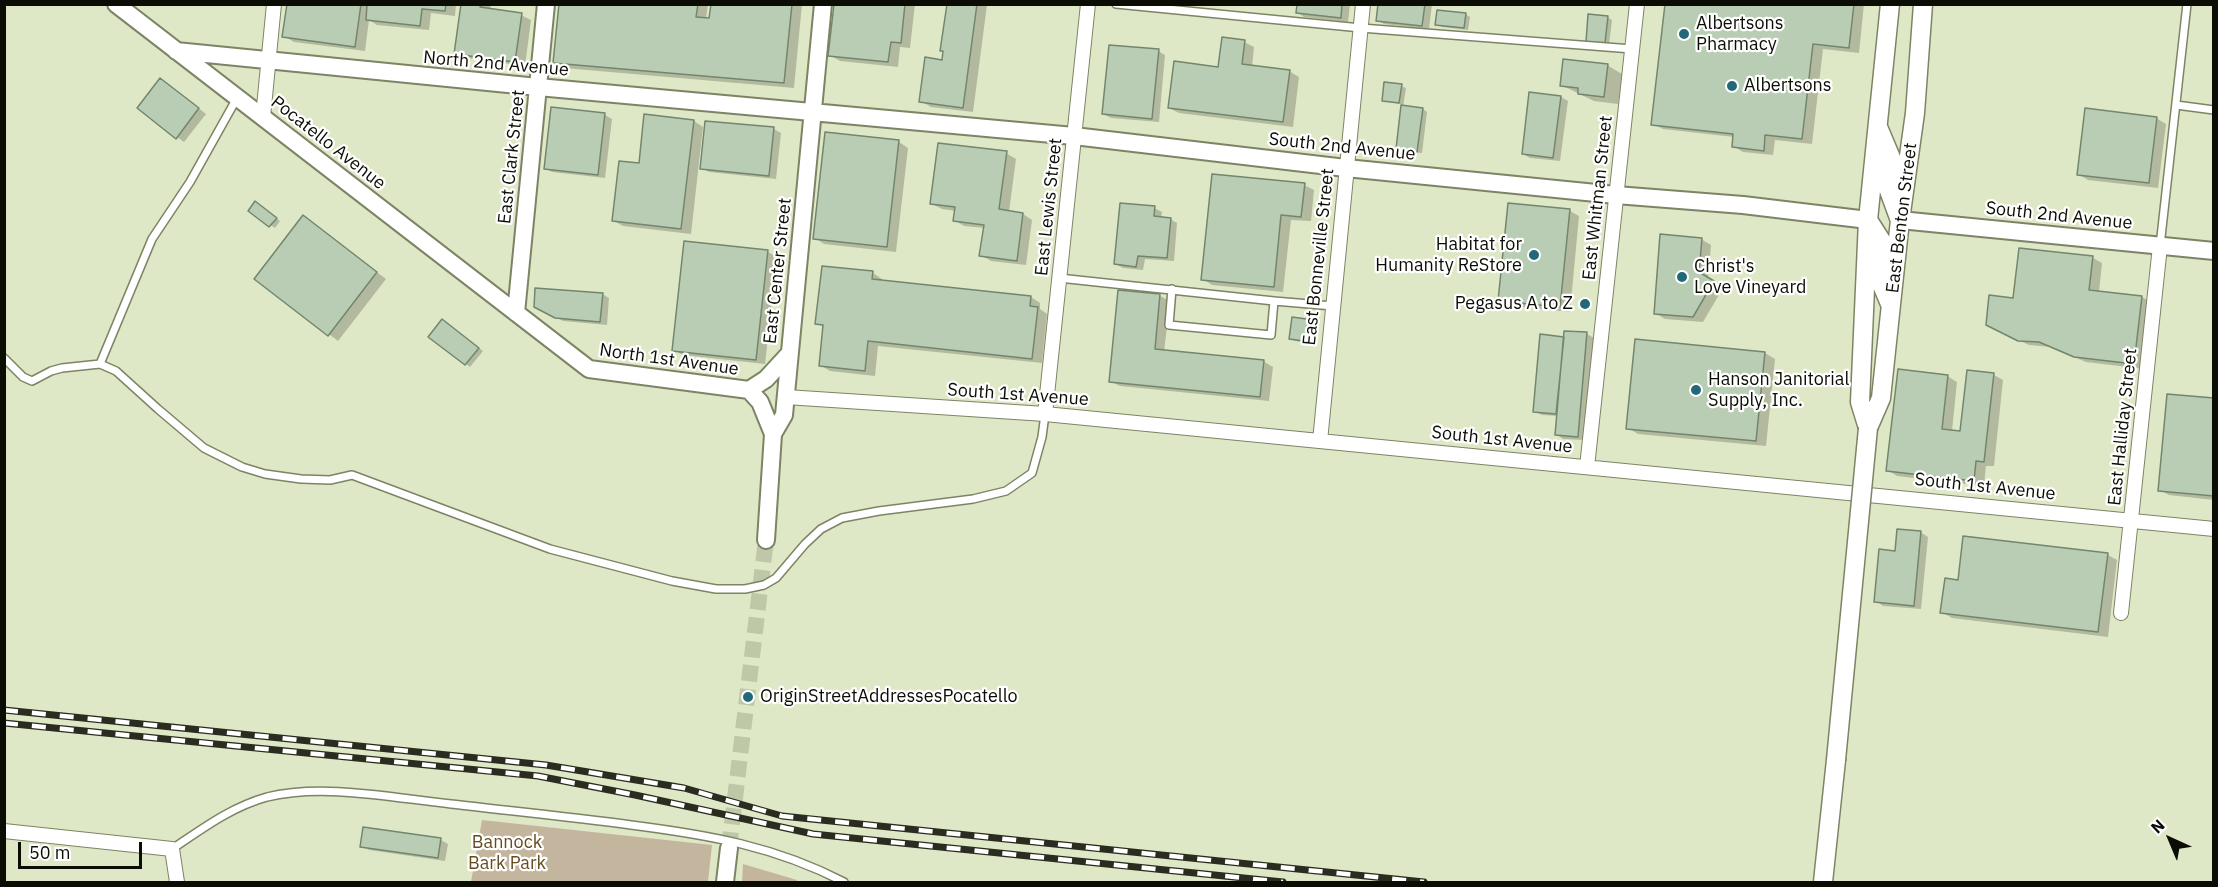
<!DOCTYPE html>
<style>
body{margin:0}
#map{position:relative;width:2218px;height:887px;overflow:hidden;background:#dfe8c6;font-family:"IBM Plex Sans",sans-serif}
canvas{display:block}
.frame{position:absolute;inset:0;border:6px solid #0b0d04;pointer-events:none}
.north{position:absolute;left:2140px;top:809px;width:60px;height:60px;-webkit-text-stroke:4px #fff;paint-order:stroke;rotate:316deg;font-size:16px;font-weight:700;line-height:24px;text-align:center;color:#0b0d04}
.north::after{content:'';display:block;margin:auto;width:21px;height:27px;background:#0b0d04;clip-path:polygon(50% 0,100% 100%,50% 72%,0 100%)}
.scale{position:absolute;left:18px;top:842px;width:124px;height:27px;box-sizing:border-box;border:3px solid #0b0d04;border-top:0;padding-left:8px;font-size:18px;line-height:21px;white-space:nowrap;color:#0b0d04;-webkit-text-stroke:4px #fff;paint-order:stroke}
</style>
<div id="map">
<canvas width="2218" height="887"></canvas>
<div class="frame"></div>
<div class="north">N</div>
<div class="scale">50 m</div>
</div>
<script>
const ctx = document.querySelector('canvas').getContext('2d');
ctx.lineJoin = 'round';
function fill(path, color) {
  ctx.fillStyle = color;
  ctx.fill(path, 'evenodd');
}
function strokePath(path, color, width, dash) {
  ctx.strokeStyle = color;
  ctx.lineWidth = width;
  ctx.lineCap = dash ? 'butt' : 'round';
  ctx.setLineDash(dash || []);
  ctx.stroke(path);
}
function label(font, color, halo, rows, align = 'center') {
  ctx.font = font + ' "IBM Plex Sans",sans-serif';
  ctx.lineWidth = 4.5;
  ctx.setLineDash([]);
  ctx.textBaseline = 'middle';
  ctx.strokeStyle = halo;
  ctx.fillStyle = color;
  for (const [text, x, y, turn = 0] of rows) {
    ctx.save();
    ctx.translate(x, y);
    ctx.rotate((+turn || 0) * Math.PI / 180);
    ctx.textAlign = isNaN(turn) ? turn : align;
    if (halo) ctx.strokeText(text, 0, 0);
    ctx.fillText(text, 0, 0);
    ctx.restore();
  }
}
const green = new Path2D(`
 M482,820L712,845L708,882H471Z
 M743,864L797,880L796,882H742Z`);
const shadow = new Path2D(`
 M288,4H456L455,16L431,13L429,30L377,25L369,20L365,51L294,42L284,36Z
 M462,4H491L490,10L521,15L531,20L525,66L466,58L456,53Z
 M560,4H708L706,19L711,20L712,4H802L794,88L564,68L554,63Z
 M835,4H915L910,48L900,47L898,67L840,61L830,55Z
 M948,4L987,5L973,112L931,107L921,101L944,61Z
 M1298,4H1350L1348,22L1304,17L1297,12Z
 M1379,4H1432L1429,29L1384,24L1377,20Z
 M1667,4H1864L1859,53L1823,49L1812,144L1775,140L1773,155L1743,152L1733,146L1734,137L1663,129L1653,124Z
 M1465,14L1470,17L1468,30L1442,27L1437,24Z
 M1607,17L1612,20L1609,45L1592,43L1588,41Z
 M1244,42L1254,47L1252,67L1289,71L1299,77L1293,127L1179,113L1169,108L1219,68Z
 M1158,51L1165,55L1159,122L1111,118L1103,114Z
 M1607,65L1622,74L1618,104L1594,101L1561,85Z
 M168,84L206,114L184,142L177,137Z
 M1401,86L1406,88L1403,107L1423,109L1427,112L1422,153L1402,151L1397,148L1403,105L1383,100Z
 M1561,97L1568,101L1560,161L1530,158L1523,154Z
 M605,115L612,119L605,178L552,172L545,168Z
 M2156,118L2166,124L2158,188L2088,180L2078,174Z
 M694,121L703,127L691,234L623,226L614,221L640,165Z
 M774,129L781,133L776,179L709,172L702,168Z
 M899,142L908,148L896,252L824,244L815,238Z
 M1006,153L1016,159L1009,212L1023,214L1032,220L1026,265L991,261L981,255L985,228L964,226L954,220L956,211L942,209L932,204Z
 M1304,185L1314,190L1311,221L1291,220L1283,292L1212,285L1203,279Z
 M260,206L280,221L275,228L250,211Z
 M1154,208L1162,212L1161,219H1170L1177,223L1174,261L1145,259L1143,270L1123,268L1115,264Z
 M1570,211L1579,216L1570,312L1510,306L1500,300Z
 M304,217L386,279L338,341L256,279Z
 M1701,239L1711,245L1708,279L1723,288L1703,322L1665,319L1655,313Z
 M768,252L777,257L765,364L683,355L673,350Z
 M2093,258L2102,263L2099,292L2142,297L2152,303L2144,369L2086,362L2050,347L2029,345L1997,330L2014,300Z
 M873,273L882,279V282L1031,297L1040,303V309L1047,314L1042,363L878,346L875,376L830,371L820,365L824,327L817,323Z
 M1120,292L1160,296L1170,301L1164,352L1263,361L1273,367L1269,401L1120,386L1110,381Z
 M602,294L609,298L607,325L563,321L535,306Z
 M1293,319L1314,322L1318,324L1316,344L1295,341L1291,339Z
 M447,324L483,351L470,367L430,337Z
 M1565,332L1587,334L1594,338L1585,440L1563,439L1556,434L1557,416L1542,415L1534,411L1565,338Z
 M1765,353L1775,359L1766,446L1638,434L1628,428Z
 M1994,375L2003,380L1994,466H1986L1984,486L1897,476L1888,470L1947,376L1957,382L1952,431L1961,432Z
 M2214,400V500L2169,495L2160,490Z
 M1920,532L1928,537L1921,609L1883,606L1876,601L1896,553Z
 M2108,555L2117,560L2108,637L1952,618L1942,612Z
 M441,840L448,844L445,861L369,850L362,846Z`);
const building = new Path2D(`
 M287,4H361L355,47L282,37Z
 M367,4H446L445,11L422,9L420,26L366,20Z
 M461,4H481L480,7L522,13L515,62L454,54Z
 M559,4H698L696,17L709,18L711,4H792L784,83L553,63Z
 M834,4H905L901,43L891,42L888,62L828,56Z
 M947,4H977L963,108L919,102L925,57L942,60L943,51H940Z
 M1297,4H1342L1341,18L1296,13Z
 M1378,4H1425L1422,26L1376,21Z
 M1665,4H1854L1849,48L1813,44L1802,139L1765,135L1764,151L1732,147L1733,134L1651,125Z
 M1437,10L1466,13L1464,28L1435,25Z
 M1588,14L1608,16L1605,43L1586,42Z
 M1222,37L1245,40L1242,64L1290,70L1283,122L1168,108L1174,61L1218,67Z
 M1109,45L1159,49L1152,119L1102,114Z
 M1563,59L1608,64L1604,97L1578,94V88L1560,86Z
 M160,78L199,108L176,139L137,108Z
 M1384,82L1402,84L1399,103L1382,101Z
 M1529,92L1561,96L1553,158L1522,154Z
 M1401,105L1423,108L1417,152L1396,149Z
 M551,107L605,113L598,175L544,169Z
 M2085,108L2157,117L2149,183L2077,175Z
 M644,114L694,120L681,229L612,221L619,161L639,163Z
 M705,121L774,127L769,176L700,169Z
 M825,132L899,140L887,247L813,239Z
 M938,143L1007,151L999,209L1023,213L1017,261L979,256L984,225L953,221L955,207L930,204Z
 M1212,174L1305,183L1301,217L1281,215L1274,287L1201,280Z
 M255,201L277,218L269,227L248,211Z
 M1120,203L1155,206L1154,216L1171,218L1167,258L1138,256L1136,267L1114,264Z
 M1508,203L1570,209L1560,307L1498,301Z
 M303,215L377,272L328,336L254,279Z
 M1660,234L1702,238L1699,272L1714,281L1693,317L1654,314Z
 M684,241L768,250L756,360L672,351Z
 M2019,248L2093,256L2089,290L2142,296L2134,364L2074,357L2039,342L2018,341L1986,325L1989,295L2013,298Z
 M822,266L873,271L872,279L1031,296L1030,306L1038,307L1032,359L868,341L865,371L819,366L823,325L815,324Z
 M535,288L603,293L600,322L555,318L534,307Z
 M1118,290L1160,294L1155,349L1264,360L1260,397L1109,382Z
 M1292,317L1314,320L1311,342L1289,339Z
 M442,319L479,348L465,365L428,337Z
 M1564,331L1587,332L1578,437L1555,435Z
 M1540,334L1564,337L1556,414L1533,412Z
 M1635,339L1765,352L1756,441L1626,429Z
 M1898,369L1948,375L1942,429L1960,431L1967,370L1994,373L1984,462L1976,461L1974,481L1886,471Z
 M2167,394L2214,398V496L2158,491Z
 M1897,529L1921,531L1914,606L1874,602L1879,549L1895,551Z
 M1963,536L2108,553L2098,632L1940,613L1945,578L1958,580Z
 M363,827L441,838L438,858L360,847Z`);
const tertiaryTunnel = new Path2D(`
 M729,848L766,540`);
const service = new Path2D(`
 M1116,4L1361,28L1632,49
 M2176,105L2214,110
 M2160,246L2187,4
 M1059,278L1274,301L1271,335L1169,325L1172,289
 M1274,301L1333,306
 M4,358L23,377L32,381L51,371L62,368L100,364L116,371L158,409L204,448L242,467L265,474L301,479L330,480L352,475L550,549L672,581L716,589H745L764,585L776,578L805,544L821,529L842,518L879,511L973,499L1006,491L1032,473L1042,437L1045,414
 M100,364L152,239L190,182L237,98
 M172,849C202,829 231,807 267,797C323,783 394,798 451,804C511,811 572,817 631,825C709,835 774,846 844,882`);
const minor = new Path2D(`
 M263,117L274,4
 M786,397L1045,414L2214,529
 M1045,414L1088,4
 M1320,441L1363,4
 M1587,467L1637,4
 M2121,613L2160,246
 M4,831L172,849L177,882`);
const tertiary = new Path2D(`
 M116,4L589,369L749,390L760,402L773,434
 M176,51L538,87L1074,136L1346,168L1616,195L1743,205L1868,220
 M1900,220L2214,251
 M516,313L546,4
 M749,390L766,379L789,354
 M766,540L773,434L784,415L823,4
 M725,882L729,848`);
const secondary = new Path2D(`
 M1878,127L1891,158L1888,188L1899,218
 M1868,220L1882,242L1879,278L1890,304
 M1868,428L1881,398L1900,220L1915,113L1923,4
 M1868,428L1860,402L1868,220L1890,4
 M1823,882L1836,760`);
const rail = new Path2D(`
 M4,710L546,765L684,788L782,816L1424,882
 M4,723L538,776L635,795L813,834L1283,882`);
const secondaryBridge = new Path2D(`
 M1836,760L1868,428`);
const markers = [
 [1684,34,6,"#236879"],
 [1732,86,6,"#236879"],
 [1534,255,6,"#236879"],
 [1682,277,6,"#236879"],
 [1585,304,6,"#236879"],
 [1696,390,6,"#236879"],
 [748,697,6,"#236879"]
];
const poiNames = [
 ["Albertsons",1696,24],
 ["Pharmacy",1696,45],
 ["Albertsons",1744,86],
 ["Habitat for",1522,245,"right"],
 ["Humanity ReStore",1522,266,"right"],
 ["Christ's",1694,267],
 ["Love Vineyard",1694,288],
 ["Pegasus A to Z",1573,304,"right"],
 ["Hanson Janitorial",1708,380],
 ["Supply, Inc.",1708,401],
 ["OriginStreetAddressesPocatello",760,697]
];
const streetNames = [
 ["North 2nd Avenue",496,64,5],
 ["Pocatello Avenue",328,143,38],
 ["South 2nd Avenue",1342,147,6],
 ["East Clark Street",512,157,-84],
 ["East Whitman Street",1598,198,-84],
 ["East Lewis Street",1049,207,-84],
 ["South 2nd Avenue",2059,216,6],
 ["East Benton Street",1902,218,-83],
 ["East Bonneville Street",1319,257,-84],
 ["East Center Street",778,271,-84],
 ["North 1st Avenue",669,360,8],
 ["South 1st Avenue",1018,395,4],
 ["East Halliday Street",2123,427,-84],
 ["South 1st Avenue",1502,440,6],
 ["South 1st Avenue",1985,487,6]
];
const parkNames = [
 ["Bannock",507,843],
 ["Bark Park",507,864]
];
fill(green, '#c4b69e');
fill(shadow, '#0003');
fill(building, '#b9cdb4');
strokePath(building, '#71866c', 1.5);
strokePath(tertiaryTunnel, '#bfc7a9', 16, [16, 8]);
strokePath(service, '#7c8465', 10);
strokePath(minor, '#7c8465', 16);
strokePath(tertiary, '#7c8465', 20);
strokePath(secondary, '#7c8465', 21);
strokePath(service, '#fff', 7);
strokePath(minor, '#fff', 14);
strokePath(tertiary, '#fff', 16);
strokePath(secondary, '#fff', 18);
strokePath(rail, '#292c1f', 7);
strokePath(rail, '#fff', 4.5, [14]);
strokePath(secondaryBridge, '#7c8465', 21, []);
strokePath(secondaryBridge, '#fff', 18);
for (const [x, y, r, color] of markers) {
  const dot = new Path2D();
  dot.arc(x, y, r, 0, 2 * Math.PI);
  ctx.fillStyle = color;
  ctx.fill(dot);
  strokePath(dot, '#fff', 2);
}
label('18px', '#0b0d04', '#fff', poiNames, 'left');
label('18px', '#0b0d04', '#fff', streetNames);
label('18px', '#654d20', '#fff', parkNames);
</script>
